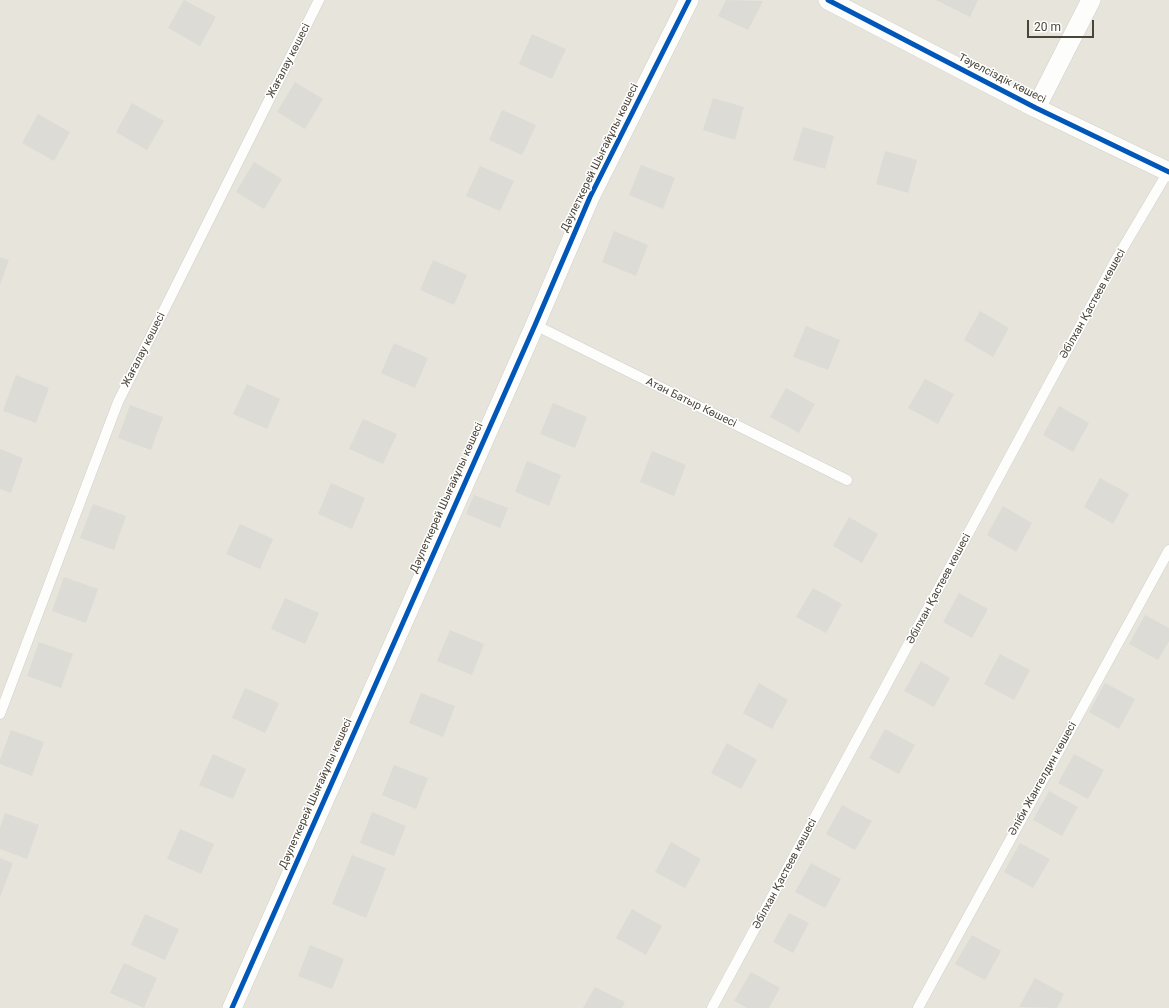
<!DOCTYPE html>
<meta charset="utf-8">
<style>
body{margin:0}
#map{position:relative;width:1169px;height:1008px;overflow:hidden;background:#f3f2ed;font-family:Roboto,sans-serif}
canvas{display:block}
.scale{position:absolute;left:1027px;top:20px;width:67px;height:18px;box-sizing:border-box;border:2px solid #4a4539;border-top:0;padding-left:5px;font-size:12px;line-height:14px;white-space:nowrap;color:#4a4539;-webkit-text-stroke:3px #fff;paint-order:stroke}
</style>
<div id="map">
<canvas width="1169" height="1008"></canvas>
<div class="scale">20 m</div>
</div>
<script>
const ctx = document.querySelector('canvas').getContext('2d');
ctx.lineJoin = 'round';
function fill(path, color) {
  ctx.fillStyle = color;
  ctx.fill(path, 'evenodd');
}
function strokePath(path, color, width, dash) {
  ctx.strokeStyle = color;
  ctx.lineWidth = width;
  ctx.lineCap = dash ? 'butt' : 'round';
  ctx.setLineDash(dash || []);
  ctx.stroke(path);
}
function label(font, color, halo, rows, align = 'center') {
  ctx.font = font + ' Roboto,sans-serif';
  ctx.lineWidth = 3;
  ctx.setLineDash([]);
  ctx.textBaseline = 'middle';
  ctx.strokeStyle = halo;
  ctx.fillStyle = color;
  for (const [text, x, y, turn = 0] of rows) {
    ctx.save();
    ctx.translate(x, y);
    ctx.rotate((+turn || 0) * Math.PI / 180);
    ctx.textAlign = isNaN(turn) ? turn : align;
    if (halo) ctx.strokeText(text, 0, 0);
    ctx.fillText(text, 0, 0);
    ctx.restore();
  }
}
const residential = new Path2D(`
 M0,0H1169V1008H0Z`);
const building = new Path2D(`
 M184,0L216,17L200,46L168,28Z
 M726,0L763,1L748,30L718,16Z
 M936,0H978L970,17Z
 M532,34L566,49L552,79L519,64Z
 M295,82L323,99L305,129L277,112Z
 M713,98L744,107L735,140L703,130Z
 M132,103L164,121L147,150L116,132Z
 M502,110L536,125L522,155L489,140Z
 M38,114L70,132L54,161L22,143Z
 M803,127L834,136L825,169L793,160Z
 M885,151L917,160L908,193L876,184Z
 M254,162L282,179L264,209L236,192Z
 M641,165L675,178L663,209L629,195Z
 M480,166L514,181L500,211L466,196Z
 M614,231L648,245L636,276L602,262Z
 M0,257L9,260L0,285Z
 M433,260L467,275L454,305L420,290Z
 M980,311L1009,328L993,357L964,340Z
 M806,326L840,340L828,370L793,357Z
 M394,343L428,358L415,388L381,373Z
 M16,375L49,388L36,423L3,411Z
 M925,379L954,394L938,424L908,408Z
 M247,384L280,399L267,429L233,414Z
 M786,388L815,404L799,433L770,417Z
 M553,403L587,417L575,448L540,434Z
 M130,405L163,417L151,450L118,438Z
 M1059,406L1089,423L1073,452L1043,435Z
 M363,419L397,434L383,464L349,449Z
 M0,449L23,458L11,493L0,489Z
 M652,451L686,465L674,496L640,482Z
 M527,461L561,475L549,506L515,492Z
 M1100,478L1129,494L1113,524L1084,507Z
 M331,483L365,498L352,529L318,514Z
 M474,495L508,508L500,528L466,514Z
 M93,504L126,516L114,550L80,538Z
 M1003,506L1032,523L1016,552L987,535Z
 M849,517L878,534L862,563L833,546Z
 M240,524L273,539L260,569L226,554Z
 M64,577L98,589L86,623L52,611Z
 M813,588L842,604L826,633L796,617Z
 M959,593L988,609L972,638L943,622Z
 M285,598L319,613L305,644L271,629Z
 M1145,615L1169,628V641L1158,660L1129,644Z
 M450,630L484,644L472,675L437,661Z
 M39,642L73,654L61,688L27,676Z
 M1000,654L1030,670L1014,700L984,684Z
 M921,661L950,678L934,707L904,691Z
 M759,683L788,700L772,729L743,713Z
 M1105,683L1135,699L1119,729L1089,712Z
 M245,688L279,703L265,733L232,718Z
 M421,693L455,706L443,737L409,723Z
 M885,729L915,745L899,774L869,758Z
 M11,730L44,742L32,776L0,764V760Z
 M727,743L757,760L741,789L711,773Z
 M213,754L246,769L233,799L199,785Z
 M1074,754L1104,770L1088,799L1058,783Z
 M394,765L428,778L416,809L382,795Z
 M1049,791L1078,807L1062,836L1033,820Z
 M842,805L872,821L855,850L826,834Z
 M372,812L406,826L394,856L360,843Z
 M5,813L39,825L27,859L0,849V828Z
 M180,829L214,844L201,874L167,859Z
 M671,842L701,859L685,888L655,872Z
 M1020,843L1050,859L1033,888L1004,872Z
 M352,855L386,868L366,918L332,904Z
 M0,858L13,863L0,897Z
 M811,863L841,879L825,908L795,892Z
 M632,909L662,926L646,955L616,938Z
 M789,913L809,923L793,953L773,942Z
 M145,914L179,929L165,960L131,945Z
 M972,935L1001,951L985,980L955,964Z
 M310,945L344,959L332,989L298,976Z
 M124,963L157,978L144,1008L110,993Z
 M751,972L780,988L769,1008H747L734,1001Z
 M1035,978L1064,994L1057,1008L1019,1007Z
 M595,987L625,1002L622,1008H583Z`);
const lane = new Path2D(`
 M535,325L847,480
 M0,714L118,402L319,0
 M712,1008L1117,258L1169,170
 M918,1008L1169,550`);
const street = new Path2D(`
 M828,0L1036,108L1169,172
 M1036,108L1091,0
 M232,1008L535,325L590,197L689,0`);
const cycleway = new Path2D(`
 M828,0L1036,108L1169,172
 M232,1008L535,325L590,197L689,0`);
const streetNames = [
 ["Жағалау көшесі",289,61,-63],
 ["Тәуелсіздік көшесі",1002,79,27],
 ["Дәулеткерей Шығайұлы көшесі",600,158,-64],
 ["Әбілхан Қастеев көшесі",1093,304,-61],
 ["Жағалау көшесі",144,350,-63],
 ["Атан Батыр Көшесі",691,403,26],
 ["Дәулеткерей Шығайұлы көшесі",447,498,-66],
 ["Әбілхан Қастеев көшесі",939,589,-62],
 ["Әліби Жангелдин көшесі",1043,779,-61],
 ["Дәулеткерей Шығайұлы көшесі",316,794,-66],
 ["Әбілхан Қастеев көшесі",785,874,-62]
];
fill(residential, '#e7e4db');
fill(building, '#dddbd5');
strokePath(lane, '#d1d0cb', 11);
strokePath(street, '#d1d0cb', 20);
strokePath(lane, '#fdfdfc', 10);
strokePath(street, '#fdfdfc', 19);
strokePath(cycleway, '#0057b8', 5);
label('11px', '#4a4539', '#fff', streetNames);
</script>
